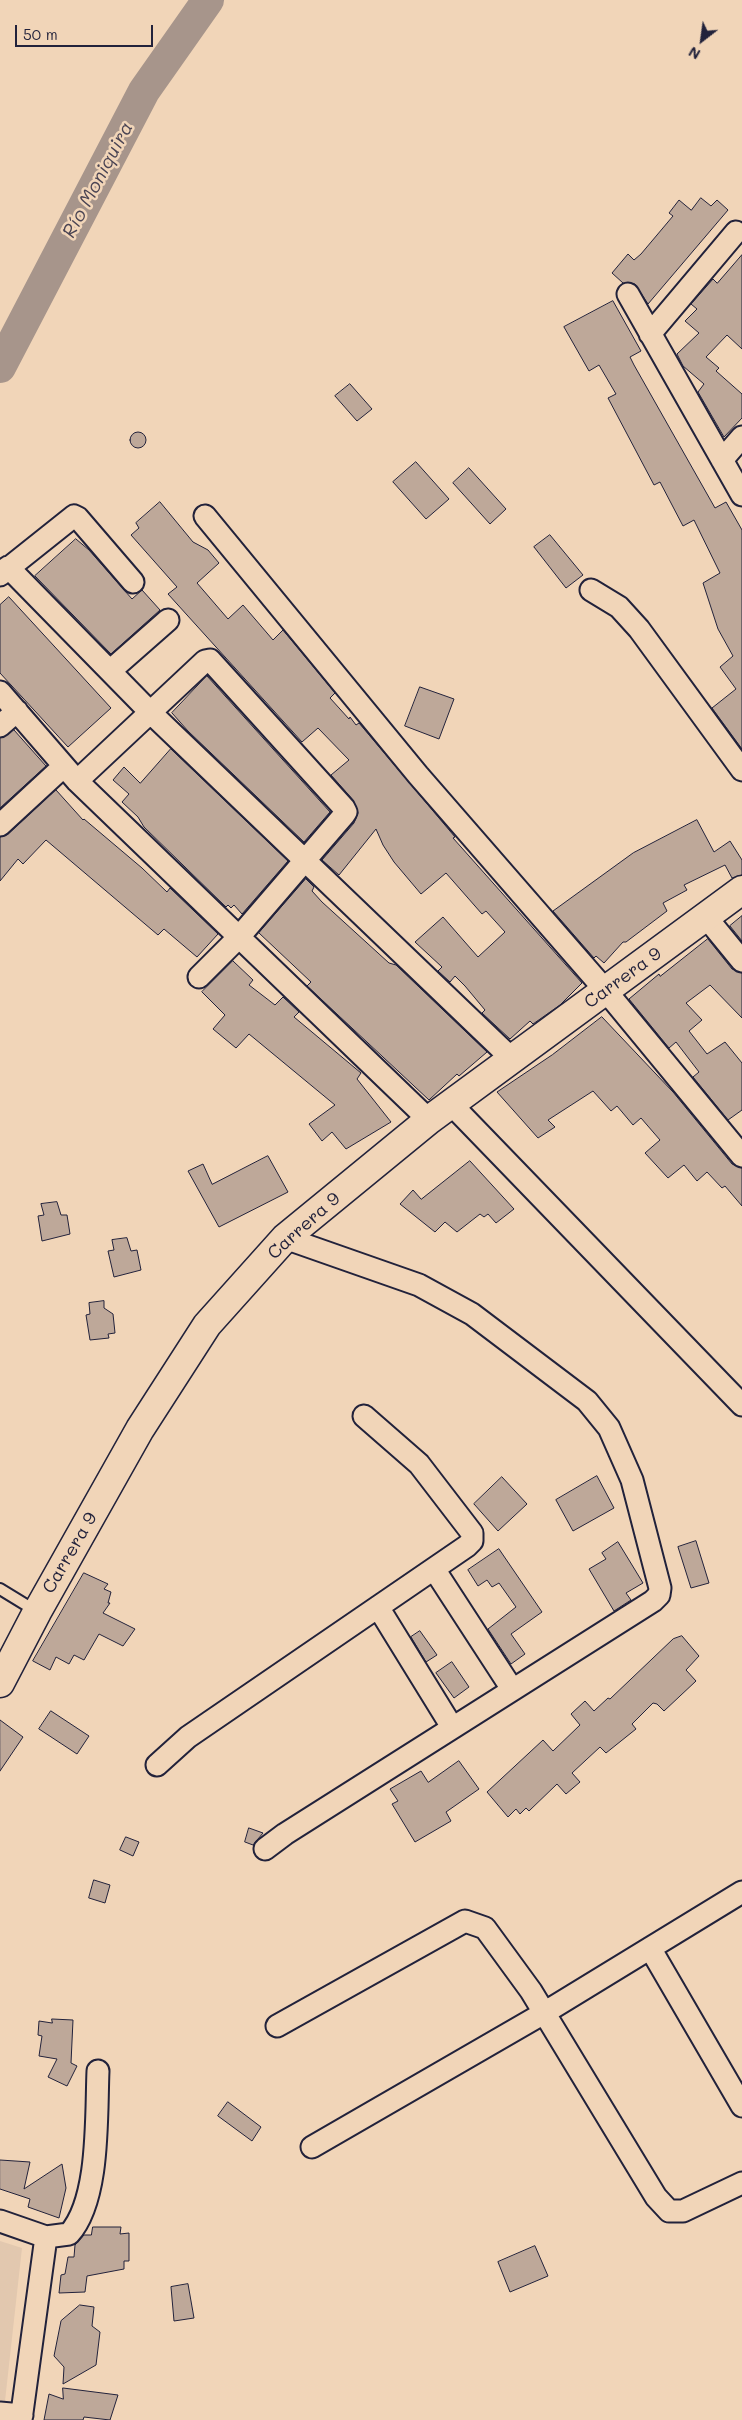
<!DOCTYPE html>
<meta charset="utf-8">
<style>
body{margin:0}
#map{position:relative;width:742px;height:2420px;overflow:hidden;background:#f1d5b8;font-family:Mali,sans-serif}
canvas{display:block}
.north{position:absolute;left:677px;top:15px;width:50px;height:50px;-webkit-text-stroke:4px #f1d5b8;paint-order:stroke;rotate:210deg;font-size:14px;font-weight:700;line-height:20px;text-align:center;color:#22223b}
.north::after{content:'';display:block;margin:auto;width:18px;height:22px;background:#22223b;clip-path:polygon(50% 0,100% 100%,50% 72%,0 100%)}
.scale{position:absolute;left:15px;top:25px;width:138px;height:22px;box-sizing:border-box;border:2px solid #22223b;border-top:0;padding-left:6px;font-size:15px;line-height:18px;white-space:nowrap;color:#22223b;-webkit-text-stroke:4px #f1d5b8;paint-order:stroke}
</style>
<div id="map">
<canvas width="742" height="2420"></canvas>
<div class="north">N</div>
<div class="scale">50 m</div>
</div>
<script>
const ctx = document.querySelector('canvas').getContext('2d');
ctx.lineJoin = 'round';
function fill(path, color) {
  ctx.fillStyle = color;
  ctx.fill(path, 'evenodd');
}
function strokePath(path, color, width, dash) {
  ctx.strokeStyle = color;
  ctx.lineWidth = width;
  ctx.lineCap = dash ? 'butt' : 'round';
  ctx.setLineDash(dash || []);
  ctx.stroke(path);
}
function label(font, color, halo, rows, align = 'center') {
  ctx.font = font + ' Mali,sans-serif';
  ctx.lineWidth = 5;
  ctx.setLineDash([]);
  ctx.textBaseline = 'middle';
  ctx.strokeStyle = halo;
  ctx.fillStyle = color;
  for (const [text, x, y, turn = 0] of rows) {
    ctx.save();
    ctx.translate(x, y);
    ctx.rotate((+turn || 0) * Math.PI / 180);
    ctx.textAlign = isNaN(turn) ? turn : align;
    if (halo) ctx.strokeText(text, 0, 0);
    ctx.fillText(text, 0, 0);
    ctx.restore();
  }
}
const built = new Path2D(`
 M0,2241L22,2248L5,2401L0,2400Z`);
const river = new Path2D(`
 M0,367L144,91L208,0`);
const building = new Path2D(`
 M701,198L711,206L717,200L728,210L648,304L635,284L623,283L612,273L628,254L634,260L641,254L673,216L669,213L679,200L691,210Z
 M742,255V349L727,335L706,357L719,368L716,371L742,394V418L724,437L698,392L704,384L683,366L677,354L699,333L685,321L697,309L691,304L713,279L717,283Z
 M613,301L641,351L630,357L634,365L715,508L726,502L742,530V749L712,708L736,689L720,667L733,656L718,629L703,583L720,573L694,520L683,526L660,482L654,485L608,398L616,394L599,365L589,371L564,327Z
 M350,384L372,409L357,421L335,396Z
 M130 440a8 8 0 1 1 16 0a8 8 0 1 1-16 0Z
 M416,462L449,499L426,519L393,482Z
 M469,468L506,509L490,524L453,483Z
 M160,502L193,542L208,550L219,563L197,583L228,619L243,605L273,640L283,630L335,693L330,698L349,719L350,717L356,725L359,723L455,837L453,838L582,983L560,1005L533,1024L530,1021L510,1039L482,1013L485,1010L465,986L455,976L450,982L438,971L442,967L415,942L443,917L478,957L505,932L486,911L482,914L446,873L421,894L394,862L383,845L376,829L339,875L322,860L354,823L358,813L353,800L331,775L349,760L318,728L302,742L168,594L177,587L131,535L139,528L136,523Z
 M550,535L583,575L566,588L534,547Z
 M76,539L89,550L132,599L142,590L160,610L111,654L35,576Z
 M9,597L111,708L68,747L0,673V605Z
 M207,676L330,812L304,842L188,731L172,713Z
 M420,687L454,699L439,739L405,726Z
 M14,730L46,766L0,808V738Z
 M171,749L288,861L242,914L234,905L231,908L228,905L226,907L144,827L138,817L122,802L129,794L113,780L124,767L140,783Z
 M56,790L83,820L84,819L142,868L167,892L170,888L218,934L197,957L164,929L158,935L46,840L23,864L18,859L0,881V837L8,834Z
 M697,820L714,852L730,841L742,860V875L732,878L725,865L684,885L687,890L663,903L667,911L626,942H623L604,963L596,956L594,958L553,911L633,853Z
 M306,879L314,887L312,891L322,902L389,963L396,965L487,1052L459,1076L457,1074L429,1100L307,986L311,982L259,933Z
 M742,916V941L730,926Z
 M708,939L732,969L742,973V1018L710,985L686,1003L702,1020L689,1031L707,1054L725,1042L742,1063V1110L728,1120L693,1077L699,1072L676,1042L669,1048L629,999L659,974L660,976Z
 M233,961L253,980L249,985L275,1005L283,997L299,1012L294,1017L361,1073L357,1079L391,1122L346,1149L332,1132L322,1141L309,1124L335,1105L249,1034L236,1048L213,1029L225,1015L202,992Z
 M602,1017L673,1092L732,1164L742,1168V1206L725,1186L722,1188L707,1172L697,1181L684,1165L668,1178L645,1153L660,1140L641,1118L633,1125L617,1106L611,1111L593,1091L548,1120L555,1127L538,1138L497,1092L552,1055Z
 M268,1156L288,1192L219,1227L188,1171L203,1164L212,1184Z
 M470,1161L514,1209L496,1223L488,1214L484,1217L480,1214L457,1232L445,1222L435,1232L400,1204L413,1190L421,1199Z
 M57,1202L61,1215H67L70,1234L42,1241L38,1216L44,1215L41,1204Z
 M127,1238L131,1251L137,1250L141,1270L114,1277L108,1251L114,1250L112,1240Z
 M104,1301V1308L113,1314L115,1333L108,1334L109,1338L90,1340L86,1315L90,1314L89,1303Z
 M597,1476L614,1508L573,1531L556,1500Z
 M502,1477L527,1504L498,1531L474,1504Z
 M696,1541L709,1583L691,1588L678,1547Z
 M618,1542L643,1583L626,1593L631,1600L614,1611L589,1569L606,1559L602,1553Z
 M499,1549L542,1612L511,1634L525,1654L511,1664L488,1629L516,1607L499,1583L492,1587L487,1580L478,1586L468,1570Z
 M84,1573L108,1584L104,1589L111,1592L108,1603H110L103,1613L135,1629L123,1646L99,1634L84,1660L74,1655L69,1664L56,1657L50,1670L33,1661Z
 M420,1631L437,1655L426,1662L411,1637Z
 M682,1636L699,1656L686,1670L696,1681L664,1711L657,1704L653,1703L632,1724L636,1729L606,1753L600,1747L572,1773L580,1782L566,1794L557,1784L529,1811L526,1808L520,1814L516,1809L508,1817L487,1792L543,1740L553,1751L580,1725L571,1714L585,1701L594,1711L608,1698L610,1699L673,1639Z
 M452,1662L469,1687L454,1698L436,1673Z
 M51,1711L89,1736L77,1754L39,1729Z
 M0,1720L23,1737L0,1771Z
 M459,1761L479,1789L446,1812L451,1821L415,1842L392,1804L398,1801L390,1789L421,1771L428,1782Z
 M249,1828L263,1833L253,1845L245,1842Z
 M126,1837L139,1842L133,1856L120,1850Z
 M94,1880L110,1885L105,1903L89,1898Z
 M52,2019L73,2020L71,2063L77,2066L67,2086L48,2077L57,2059L39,2056L42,2036L38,2035L39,2021L52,2023Z
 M228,2102L261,2127L252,2141L218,2116Z
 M0,2160L30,2162L24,2189L62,2164L66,2188L59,2218L28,2207L30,2199L0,2189Z
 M93,2227H121L120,2234L129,2233V2261H124V2269L87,2276L85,2292L59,2293L61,2275L65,2274L68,2257H74L75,2245L84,2235H91Z
 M535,2246L548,2276L510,2292L498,2262Z
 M188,2284L194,2318L174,2321L171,2287Z
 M80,2305L94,2307L92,2326L100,2332L96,2365L63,2384L64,2367L54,2356L61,2321Z
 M63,2388L118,2395L110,2420L84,2417L83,2420H44L49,2394L63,2399Z`);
const service = new Path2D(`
 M0,1589L36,1611`);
const minor = new Path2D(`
 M628,294L742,495
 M650,334L736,232
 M722,460L742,437
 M205,516L418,775L606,991L742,1156
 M8,567L150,712L511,1058
 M0,575L74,516L78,518L133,582
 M591,590L619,607L639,629L742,770
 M110,671L168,620
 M0,692L77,781L429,1120
 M0,726L17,711
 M77,781L205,661L210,660L344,808L346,812L344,815L239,937L199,977
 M0,825L64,766
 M706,917L742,961
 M451,1104L742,1405
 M434,1569L512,1689
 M378,1607L452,1727
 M157,1765L188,1737L467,1546L472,1541V1533L419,1464L364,1416
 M265,1849L285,1834L653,1601L659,1595L660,1588L632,1480L609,1428L587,1401L472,1314L419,1285L285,1238
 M650,1948L742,2106
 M277,2026L465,1921L485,1928L531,1991L656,2197L669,2211H683L742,2183
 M312,2147L544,2013L742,1892
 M0,2221L46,2237L69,2234C100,2200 96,2116 98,2071
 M0,2413L22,2415
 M21,2420L46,2237`);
const secondary = new Path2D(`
 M0,1683L37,1612L140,1429L207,1325L285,1238L429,1120L742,890`);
const streetNames = [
 ["Carrera 9",623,978,-36],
 ["Carrera 9",304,1226,-42],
 ["Carrera 9",70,1553,-60]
];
const waterNames = [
 ["Río Moniquira",98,180,-62]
];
fill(built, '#e2c8af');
strokePath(river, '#a7958b', 32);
fill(building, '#bea899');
strokePath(building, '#22223b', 1);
strokePath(service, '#22223b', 14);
strokePath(minor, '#22223b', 25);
strokePath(secondary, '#22223b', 31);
strokePath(service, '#f1d5b8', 10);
strokePath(minor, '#f1d5b8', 21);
strokePath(secondary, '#f1d5b8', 28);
label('18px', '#22223b', '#f1d5b8', streetNames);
label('italic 19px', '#4a4453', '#f1d5b8', waterNames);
</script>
